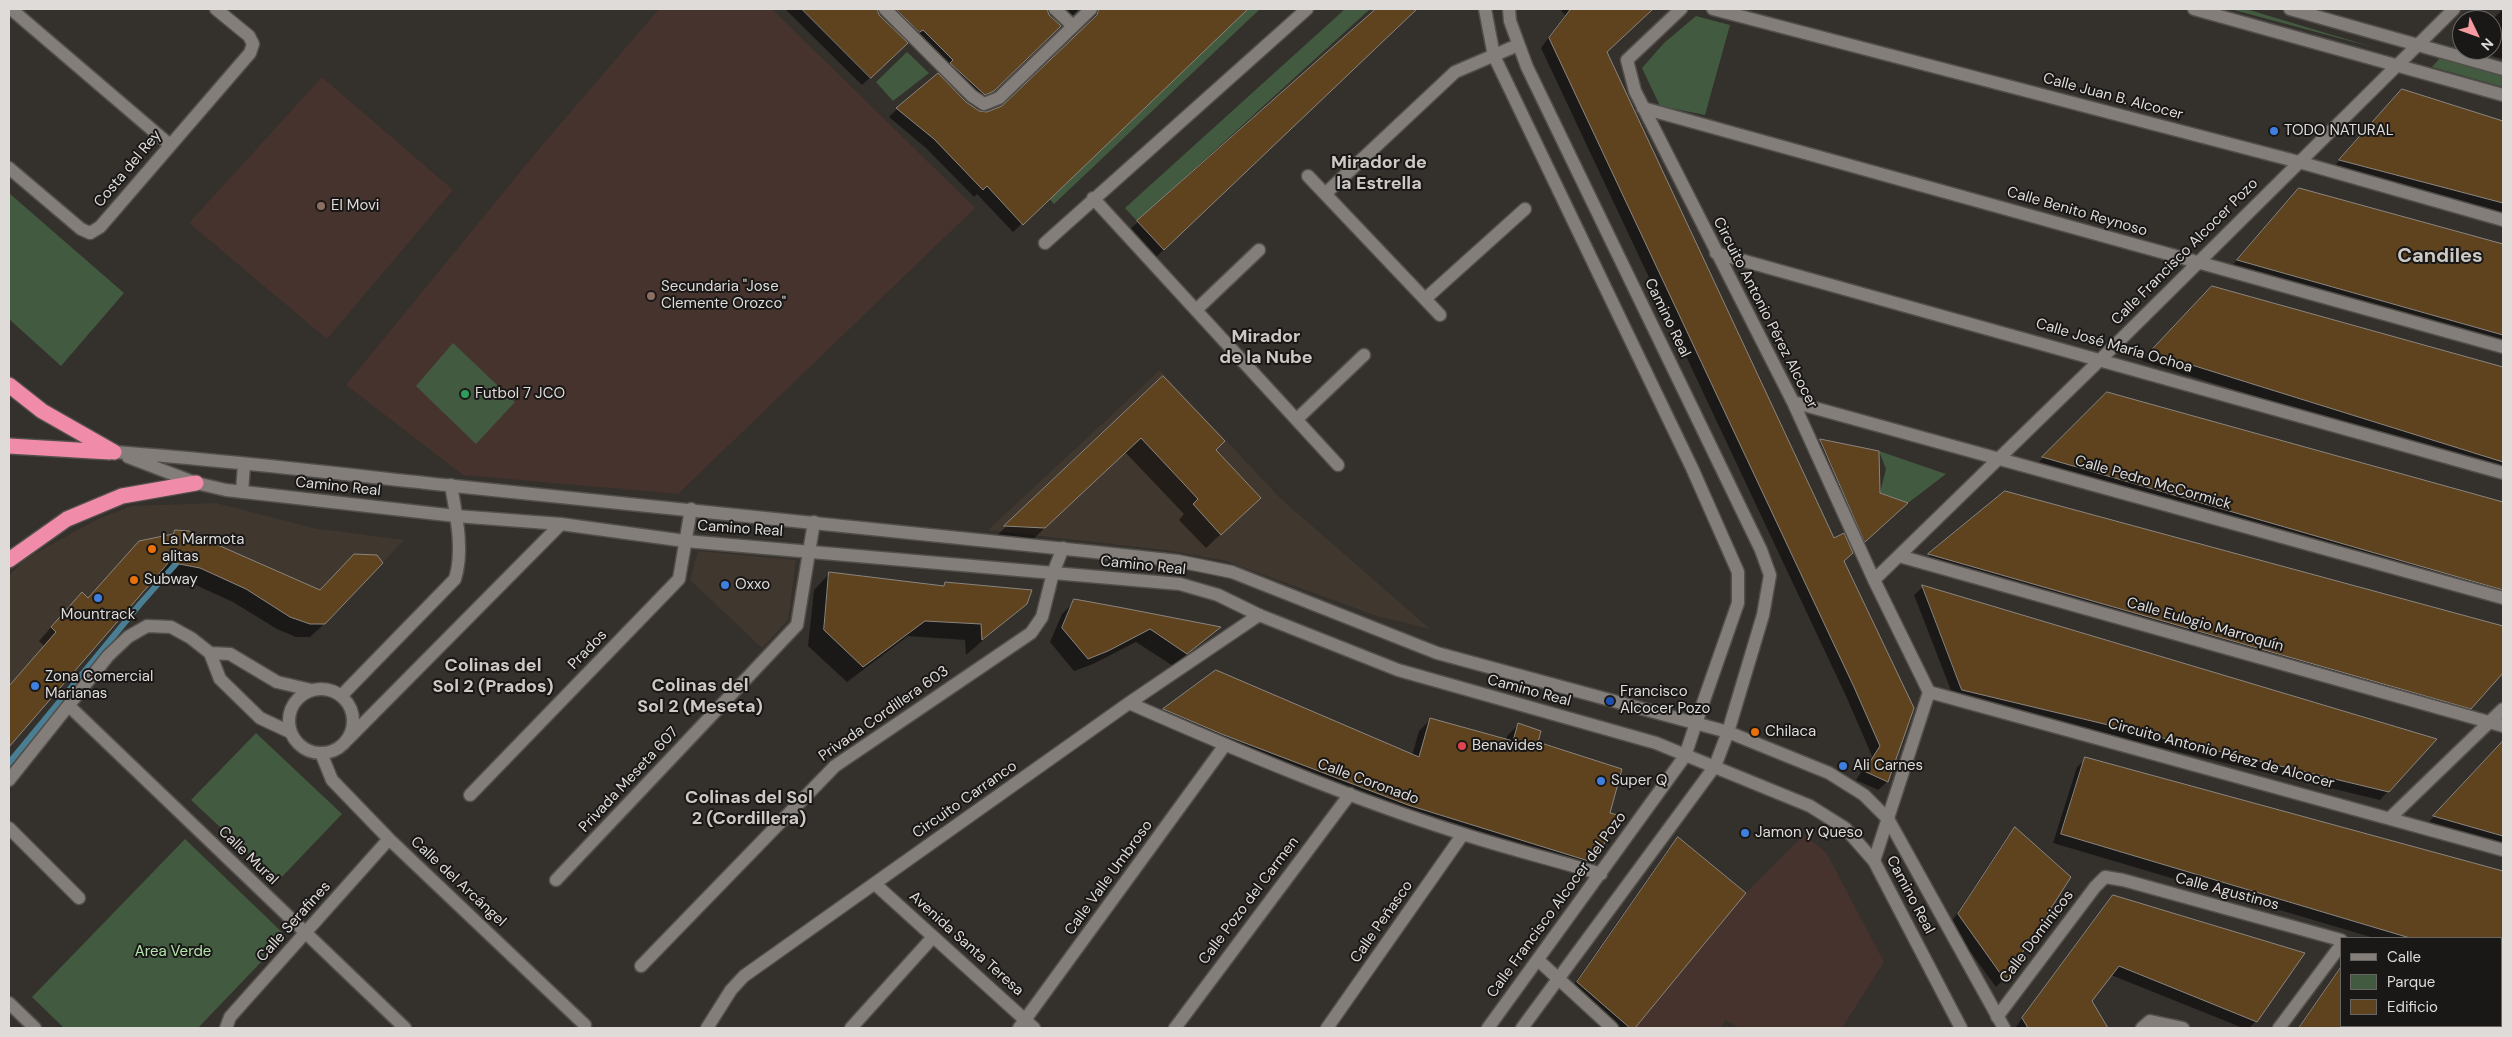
<!DOCTYPE html>
<meta charset="utf-8">
<style>
body{margin:0}
#map{position:relative;width:2512px;height:1037px;overflow:hidden;background:#34302c;font-family:"DM Sans",sans-serif}
canvas{display:block}
.frame{position:absolute;inset:0;border:10px solid #dedbd9;pointer-events:none}
.legend{position:absolute;left:2340px;top:937px;width:162px;height:90px;box-sizing:border-box;background:#1a1817;border:1px solid #686665;margin:0;padding:6px 9px;list-style:none;font-size:15px;color:#dedbd9}
.legend li{display:flex;align-items:center;gap:10px;height:25px}
.legend b{width:25px;border:1px solid #686665}
.north{position:absolute;left:2452px;top:10px;width:50px;height:50px;box-sizing:border-box;background:#1a1817;border:1px solid #686665;border-radius:50%;rotate:132deg;font-size:14px;font-weight:700;line-height:20px;text-align:center;color:#dedbd9}
.north::after{content:'';display:block;margin:auto;width:18px;height:22px;background:#f49aa0;clip-path:polygon(50% 0,100% 100%,50% 72%,0 100%)}
</style>
<div id="map">
<canvas width="2512" height="1037"></canvas>
<div class="frame"></div>
<ul class="legend">
<li><b style="height:6px;background:#837e7a"></b>Calle</li>
<li><b style="height:14px;background:#425a3f"></b>Parque</li>
<li><b style="height:14px;background:#5f431e"></b>Edificio</li>
</ul>
<div class="north">N</div>
</div>
<script>
const ctx = document.querySelector('canvas').getContext('2d');
ctx.lineJoin = 'round';
function fill(path, color) {
  ctx.fillStyle = color;
  ctx.fill(path, 'evenodd');
}
function strokePath(path, color, width, dash) {
  ctx.strokeStyle = color;
  ctx.lineWidth = width;
  ctx.lineCap = dash ? 'butt' : 'round';
  ctx.setLineDash(dash || []);
  ctx.stroke(path);
}
function label(font, color, halo, rows, align = 'center') {
  ctx.font = font + ' "DM Sans",sans-serif';
  ctx.lineWidth = 4;
  ctx.setLineDash([]);
  ctx.textBaseline = 'middle';
  ctx.strokeStyle = halo;
  ctx.fillStyle = color;
  for (const [text, x, y, turn = 0] of rows) {
    ctx.save();
    ctx.translate(x, y);
    ctx.rotate((+turn || 0) * Math.PI / 180);
    ctx.textAlign = isNaN(turn) ? turn : align;
    if (halo) ctx.strokeText(text, 0, 0);
    ctx.fillText(text, 0, 0);
    ctx.restore();
  }
}
const built = new Path2D(`
 M1160,370L1280,498L1430,629L1377,616L1226,561L1173,551L988,530Z
 M216,503L313,528L404,540L325,624H310L290,617L246,589L200,568L169,562L9,747V576L25,559L96,520L131,506Z
 M698,551L796,560L788,620L762,648L690,580Z`);
const education = new Path2D(`
 M659,9H772L975,208L678,494L463,475L346,385L543,144Z
 M322,77L453,190L327,339L189,223Z
 M1804,835L1826,852L1884,962L1842,1028H1740L1725,1020L1721,1028H1635L1746,893Z`);
const green = new Path2D(`
 M1244,9H1260L1054,204L1045,194Z
 M1345,9H1370L1137,221L1125,208Z
 M2230,9H2246L2376,48Z
 M1696,16L1730,25L1705,115L1660,106L1642,68L1664,43Z
 M907,52L929,73L893,101L876,82Z
 M2440,58L2503,75V87L2432,67Z
 M9,193L124,293L61,366L9,319Z
 M453,343L515,402L476,444L416,386Z
 M1879,451L1946,474L1908,503L1880,493L1886,469Z
 M256,733L342,814L278,881L191,800Z
 M185,839L286,936L198,1028H64L32,997Z`);
const shadow = new Path2D(`
 M785,9H861L888,35L898,52L862,85Z
 M885,9H1028L1039,19L1047,12L1060,26L984,99Z
 M1050,9H1247L1013,232L977,194L974,197L926,148L889,117L897,109L987,113L1003,107L1091,21L1089,12L1080,9L1064,23L1048,10Z
 M1378,9H1416L1155,258L1129,230Z
 M1560,9H1651L1606,52L1912,708L1887,782L1878,790L1856,780L1872,756L1846,696L1541,48L1565,15Z
 M2503,9V59L2470,50H2492V20Z
 M2402,90L2503,122V214L2332,169Z
 M2299,190L2503,246V345L2229,269Z
 M2212,287L2503,368V473L2142,361Z
 M1163,378L1214,450L1244,512L1206,548L1179,520L1184,514L1125,452L1029,543L991,541Z
 M2108,394L2503,504V600L2035,466Z
 M1821,441L1878,452V494L1897,512L1856,549L1812,449Z
 M2005,493L2503,627V671L2467,711L1921,563Z
 M176,531L324,624L310,637H296L277,629L233,602L187,581L157,575L9,745V686L44,646L39,641L69,607L87,599L139,542L171,535Z
 M830,573L942,587L945,584L1026,603L966,655L965,640L908,636L847,682L808,646L814,590Z
 M1923,587L2435,740L2380,800L1954,698L1914,595Z
 M1075,601L1219,628L1173,666L1136,642L1093,664L1074,671L1050,642L1062,614Z
 M1216,672L1412,756L1419,731L1430,720L1506,741L1507,736L1518,725L1537,742L1594,862L1583,873L1153,720L1164,710Z
 M2503,743V847L2426,825L2494,752Z
 M2086,759L2503,872V977L2501,976V938H2374L2053,843L2077,767Z
 M2016,829L2004,979L1996,987L1950,924L2007,837Z
 M1678,839L1744,893L1633,1028H1612L1569,991L1669,848Z
 M2114,896L2256,1021L2249,1028H2243L2111,975L2091,1001L2106,1028H2015L2105,905Z
 M2341,965V1026H2423L2421,1028H2298Z
 M2503,989V1028H2474L2476,1026H2501V992Z`);
const stream = new Path2D(`
 M9,763L140,604L182,557`);
const building = new Path2D(`
 M802,9H877L879,15L908,43L871,78Z
 M896,9H1047L1049,15L1061,26L994,91L985,95L950,63L953,60L923,30L920,32Z
 M1099,9H1248L1023,225L987,186L983,190L934,139L896,108L938,73L966,102L979,111L987,112L1002,106L1097,15Z
 M1376,9H1417L1164,250L1137,221Z
 M1571,9H1653L1607,52L1834,538L1844,533L1853,553L1844,561L1914,708L1888,782L1864,771L1880,746L1854,687L1549,38Z
 M2402,89L2503,121V203L2339,160Z
 M2299,188L2503,244V335L2237,260Z
 M2212,286L2503,367V462L2150,352Z
 M1163,376L1225,441L1216,450L1261,498L1221,535L1193,504L1198,499L1141,438L1045,528L1004,526Z
 M2107,392L2503,502V590L2042,457Z
 M1820,439L1879,451L1880,493L1908,503L1865,542Z
 M2005,491L2503,626V673L2471,709L1928,554Z
 M175,530L189,531L202,538L320,590L354,554L377,555L383,563L325,624H310L290,617L246,589L200,568L169,562L9,747V686L56,632L51,627L82,592L88,598L139,541L173,534Z
 M829,572L944,586L945,582L1032,590L1027,604L982,640L981,624L925,621L863,667L824,630Z
 M1922,585L2437,739L2389,792L1962,690Z
 M1074,599L1118,607L1221,627L1187,654L1150,629L1108,651L1088,659L1062,628Z
 M1216,670L1419,757L1430,718L1513,741L1518,723L1541,731L1538,742L1622,769L1610,813L1618,815L1595,863L1408,805L1224,735L1163,709Z
 M2503,741V836L2433,816Z
 M2085,757L2503,871V938H2410L2061,834Z
 M2015,827L2071,877L2005,980L1958,914Z
 M1678,837L1746,893L1635,1028H1630L1577,982Z
 M2113,895L2305,953L2257,1022L2119,966L2092,1001L2108,1028H2028L2022,1018Z
 M2341,967V1028H2299Z`);
const street = new Path2D(`
 M11,9L170,145
 M885,9L972,96L984,104L999,98L1091,9
 M1055,9L1073,26
 M1485,9L1494,56L1692,468L1738,572V603L1696,723
 M1509,9L1510,21L1527,67L1761,550L1770,575L1763,615L1728,732
 M1681,9L1627,60L1635,91L1793,402L1874,580L1929,692L1874,861
 M1713,9L2299,162L2503,220
 M2194,9L2503,95
 M2290,9L2503,69
 M1643,108L2503,347
 M9,168L81,229L90,233L100,227L250,53L253,44L249,36L216,9
 M1308,176L1440,315
 M1326,193L1455,72L1518,45
 M1093,198L1338,465
 M1045,243L1307,9
 M1716,253L2503,473
 M1425,299L1525,209
 M1196,310L1259,250
 M1793,402L2503,598
 M1297,419L1364,355
 M1899,556L2503,726
 M1874,580L2101,359L2454,9
 M210,653L220,679L260,718L290,732
 M289 721a32 32 0 1 1 64 0a32 32 0 1 1-64 0Z
 M1929,692L2503,850
 M341,696L455,579C464,550 456,515 451,485
 M1129,703C1238,751 1349,798 1463,834C1509,849 1555,860 1601,874
 M69,706L405,1028
 M347,740L561,524
 M321,753L332,780L389,839L585,1025
 M9,780L108,656L128,637L147,626L171,627L191,638L210,653L230,654L277,682L311,690
 M470,795L679,579L691,509
 M2391,817L2503,709
 M9,828L79,898
 M556,880L797,625L814,522
 M875,884L1034,1028
 M1538,960L1612,1028
 M641,966L835,766L1031,633L1042,617L1053,573L1063,548
 M9,1003L35,1028
 M1997,1017L2095,887L2105,877L2123,880L2341,940
 M226,1028L230,1017L389,839
 M707,1028L731,990L744,976L1129,703L1259,615
 M851,1028L933,937
 M1019,1028L1225,745
 M1175,1028L1350,794
 M1327,1028L1463,834
 M2142,1028L2150,1021L2183,1028
 M2279,1028L2341,945
 M2448,1028L2450,1026`);
const secondary = new Path2D(`
 M114,452C228,460 341,474 454,486C668,507 881,531 1095,552L1178,561L1232,572L1437,653L1728,732L1829,773L1864,795L1888,819L2004,1028
 M128,457L196,483L226,490L456,516L561,524L685,541L1180,584L1218,595L1259,615L1398,670L1656,743L1810,806L1845,828L1874,861L1961,1028
 M242,492L244,465
 M1488,1028L1685,756L1696,723
 M1522,1028L1715,766L1728,732`);
const highway = new Path2D(`
 M9,385L42,411L114,452
 M9,446L110,452
 M9,560L67,519L122,496L196,483`);
const markers = [
 [2274,131,5,"#3f7fe0"],
 [321,206,5,"#8d6e63"],
 [651,296,5,"#8d6e63"],
 [465,394,5,"#2e9e5b"],
 [152,549,5,"#e8710a"],
 [134,580,5,"#e8710a"],
 [725,585,5,"#3f7fe0"],
 [98,598,5,"#3f7fe0"],
 [35,686,5,"#3f7fe0"],
 [1610,701,5,"#1a4fb4"],
 [1755,732,5,"#e8710a"],
 [1462,746,5,"#e0444e"],
 [1843,766,5,"#3f7fe0"],
 [1601,781,5,"#3f7fe0"],
 [1745,833,5,"#3f7fe0"]
];
const streetNames = [
 ["Calle Juan B. Alcocer",2113,97,15],
 ["Costa del Rey",128,169,-50],
 ["Calle Benito Reynoso",2077,212,16],
 ["Calle Francisco Alcocer Pozo",2185,252,-45],
 ["Circuito Antonio Pérez Alcocer",1765,313,63],
 ["Camino Real",1667,318,64],
 ["Calle José María Ochoa",2114,346,16],
 ["Calle Pedro McCormick",2153,483,16],
 ["Camino Real",338,487,6],
 ["Camino Real",740,529,4],
 ["Camino Real",1143,566,6],
 ["Calle Eulogio Marroquín",2205,625,16],
 ["Prados",588,650,-46],
 ["Camino Real",1529,691,15],
 ["Privada Cordillera 603",884,714,-35],
 ["Circuito Antonio Pérez de Alcocer",2221,754,15],
 ["Privada Meseta 607",629,780,-47],
 ["Calle Coronado",1368,782,20],
 ["Circuito Carranco",965,800,-35],
 ["Calle Mural",248,856,44],
 ["Calle Valle Umbroso",1109,878,-54],
 ["Calle del Arcángel",458,882,43],
 ["Calle Agustinos",2227,892,15],
 ["Camino Real",1910,895,62],
 ["Calle Pozo del Carmen",1249,901,-53],
 ["Calle Francisco Alcocer del Pozo",1557,905,-54],
 ["Calle Serafines",294,922,-48],
 ["Calle Peñasco",1382,922,-55],
 ["Calle Dominicos",2037,937,-53],
 ["Avenida Santa Teresa",966,944,42]
];
const poiNames = [
 ["TODO NATURAL",2284,131],
 ["El Movi",331,206],
 ["Secundaria \"Jose",661,287],
 ["Clemente Orozco\"",661,304],
 ["Futbol 7 JCO",475,394],
 ["La Marmota",162,540],
 ["alitas",162,557],
 ["Subway",144,580],
 ["Oxxo",735,585],
 ["Mountrack",98,615,"center"],
 ["Zona Comercial",45,677],
 ["Marianas",45,694],
 ["Francisco",1620,692],
 ["Alcocer Pozo",1620,709],
 ["Chilaca",1765,732],
 ["Benavides",1472,746],
 ["Ali Carnes",1853,766],
 ["Super Q",1611,781],
 ["Jamon y Queso",1755,833]
];
const parkNames = [
 ["Area Verde",173,952]
];
const quarterNames = [
 ["Mirador de",1379,163],
 ["la Estrella",1379,184],
 ["Mirador",1266,337],
 ["de la Nube",1266,358],
 ["Colinas del",493,666],
 ["Sol 2 (Prados)",493,687],
 ["Colinas del",700,686],
 ["Sol 2 (Meseta)",700,707],
 ["Colinas del Sol",749,798],
 ["2 (Cordillera)",749,819]
];
const districtNames = [
 ["Candiles",2440,257]
];
fill(built, '#40372f');
fill(education, '#46332d');
fill(green, '#425a3f');
fill(shadow, '#0007');
strokePath(stream, '#497e93', 6);
fill(building, '#5f431e');
strokePath(building, '#898580', 1);
strokePath(street, '#524f4b', 15);
strokePath(secondary, '#524f4b', 15);
strokePath(highway, '#524f4b', 18);
strokePath(street, '#837e7a', 12);
strokePath(secondary, '#837e7a', 12);
strokePath(highway, '#f08ba9', 15);
for (const [x, y, r, color] of markers) {
  const dot = new Path2D();
  dot.arc(x, y, r, 0, 2 * Math.PI);
  ctx.fillStyle = color;
  ctx.fill(dot);
  strokePath(dot, '#1a1817', 2);
}
label('15px', '#dedbd9', '#1a1817', streetNames);
label('15px', '#dedbd9', '#1a1817', poiNames, 'left');
label('15px', '#b3e6ac', '#1a1817', parkNames);
label('bold 18px', '#cdc9c4', '#1a1817', quarterNames);
label('bold 20px', '#cdc9c4', '#1a1817', districtNames);
</script>
